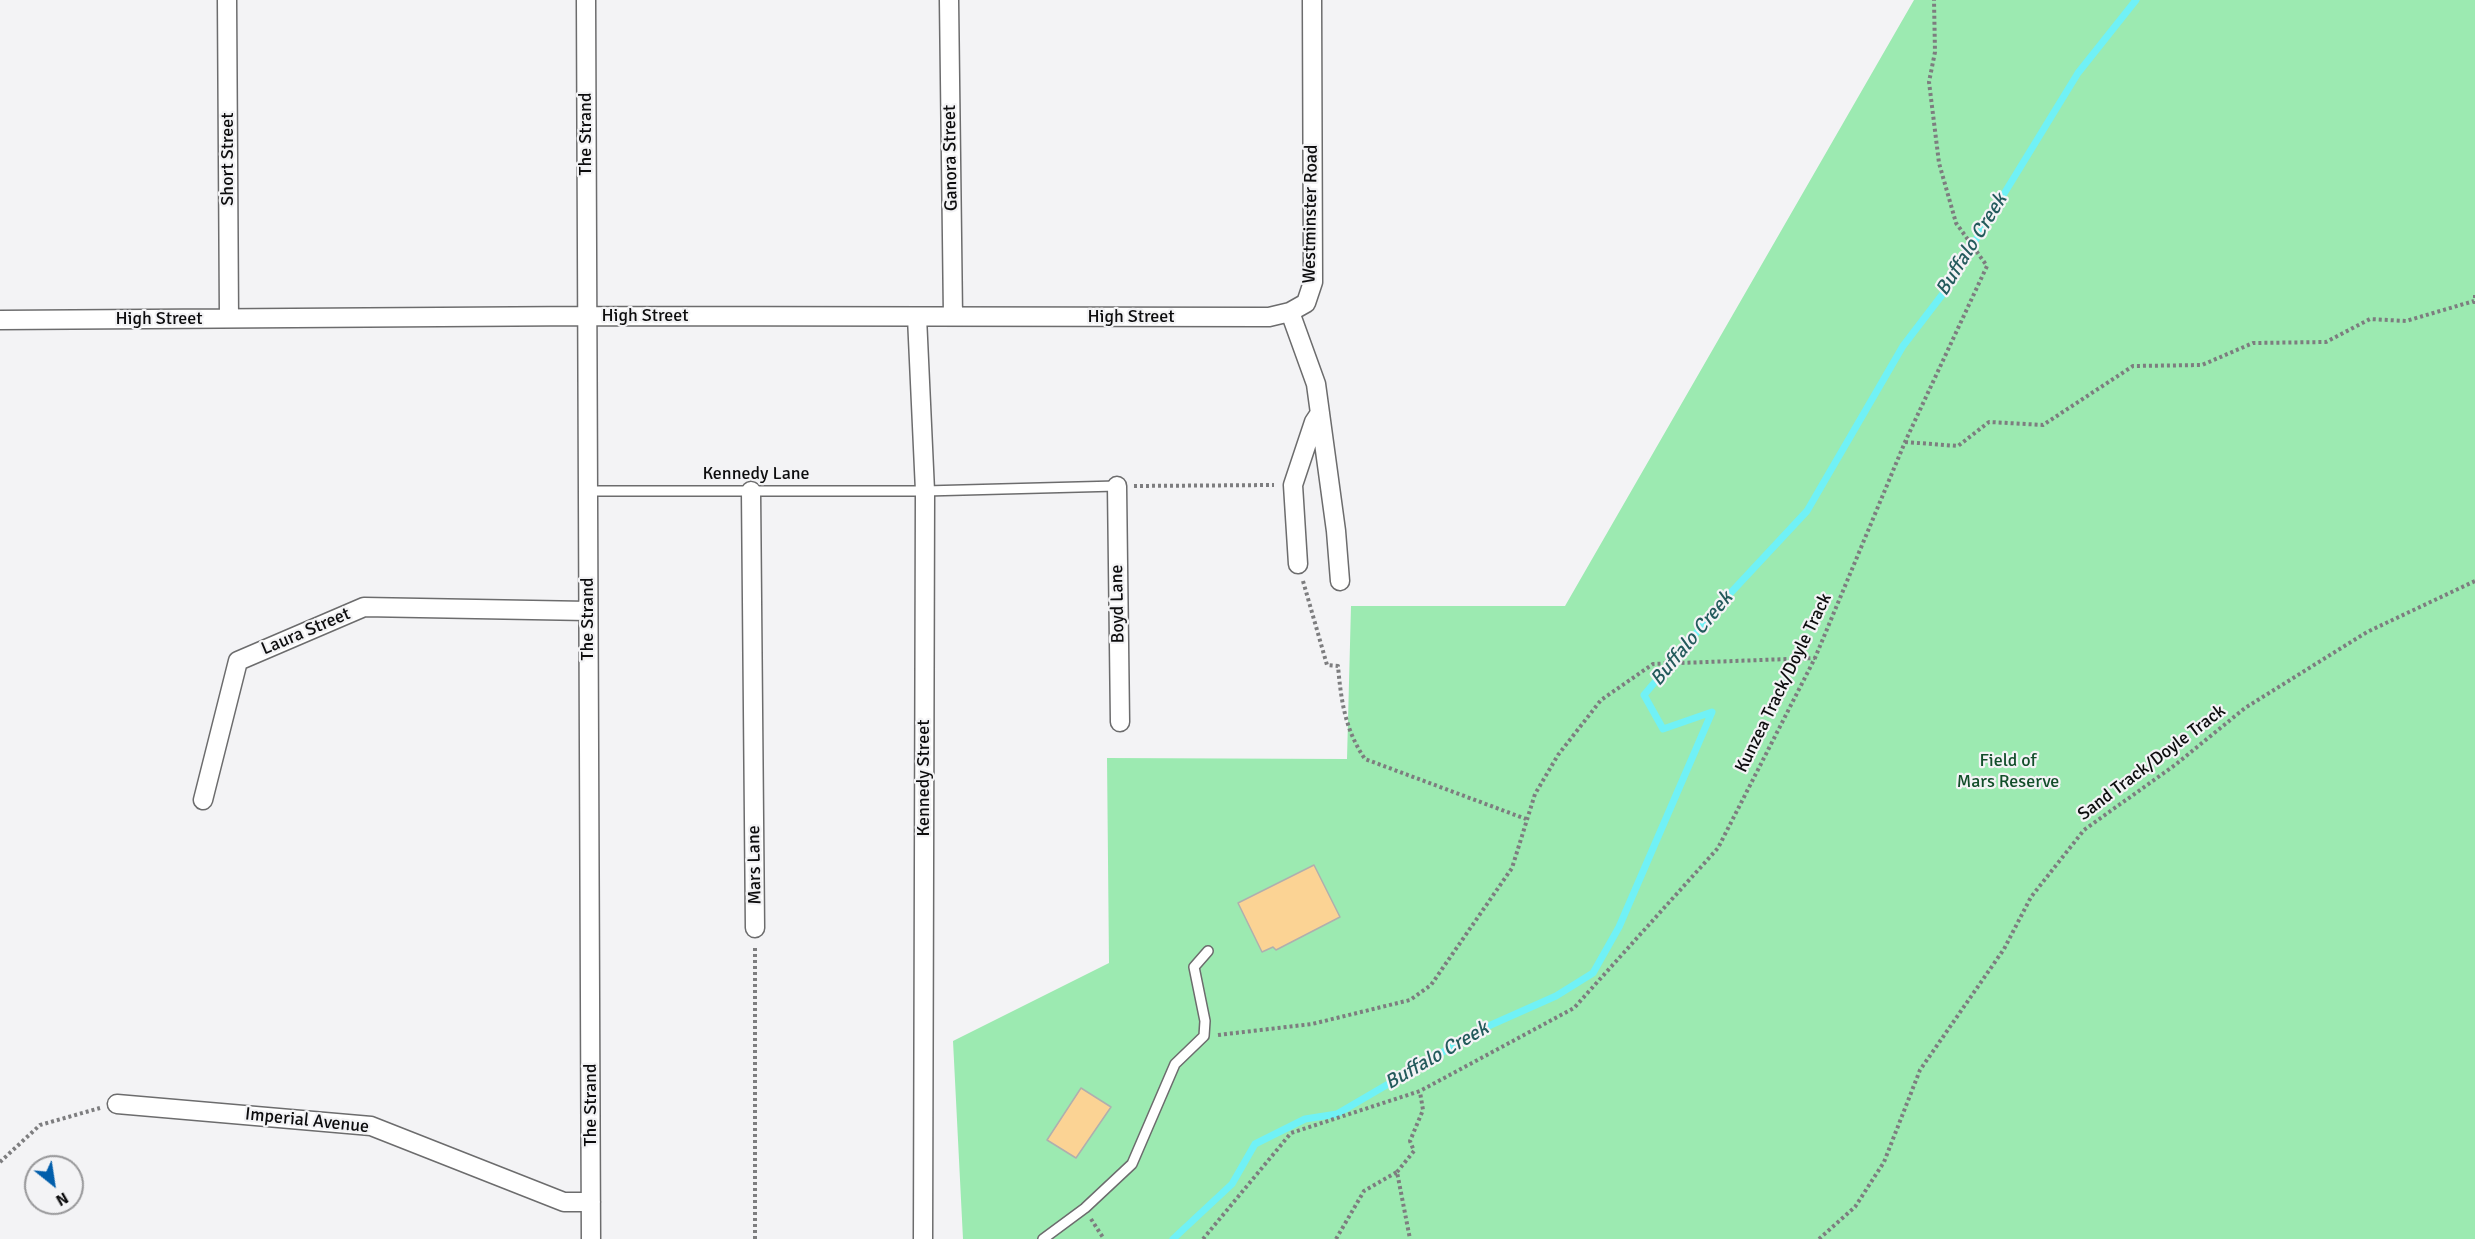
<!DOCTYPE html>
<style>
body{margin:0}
#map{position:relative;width:2475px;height:1239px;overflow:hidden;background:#f3f3f5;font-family:Signika,sans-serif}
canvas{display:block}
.north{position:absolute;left:24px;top:1155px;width:60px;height:60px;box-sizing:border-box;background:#f3f3f5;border:2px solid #979799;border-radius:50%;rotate:150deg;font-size:16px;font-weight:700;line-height:24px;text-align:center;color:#0d0d0e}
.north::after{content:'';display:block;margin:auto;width:21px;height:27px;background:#015eab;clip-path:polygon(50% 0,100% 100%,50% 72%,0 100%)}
</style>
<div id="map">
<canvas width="2475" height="1239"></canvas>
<div class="north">N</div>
</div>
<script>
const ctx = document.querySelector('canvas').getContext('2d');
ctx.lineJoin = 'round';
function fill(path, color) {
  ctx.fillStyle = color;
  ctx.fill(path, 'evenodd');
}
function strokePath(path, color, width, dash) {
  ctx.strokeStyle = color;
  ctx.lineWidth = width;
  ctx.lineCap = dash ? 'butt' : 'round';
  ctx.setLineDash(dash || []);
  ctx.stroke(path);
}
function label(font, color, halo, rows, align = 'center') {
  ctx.font = font + ' Signika,sans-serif';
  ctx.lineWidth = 4.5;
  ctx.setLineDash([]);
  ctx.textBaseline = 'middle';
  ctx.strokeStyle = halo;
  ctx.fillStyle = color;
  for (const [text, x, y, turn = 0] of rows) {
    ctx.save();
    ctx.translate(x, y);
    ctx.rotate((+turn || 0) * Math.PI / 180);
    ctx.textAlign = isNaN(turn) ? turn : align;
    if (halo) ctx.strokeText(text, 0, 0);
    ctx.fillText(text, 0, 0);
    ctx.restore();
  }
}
const green = new Path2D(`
 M1914,0H2475V1239H963L953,1041L1109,963L1107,758L1347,759L1351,606H1565Z`);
const stream = new Path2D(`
 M1173,1239L1232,1184L1255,1144L1305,1119L1337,1114L1484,1028L1556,996L1593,973L1619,927L1712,712L1663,729L1644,695L1724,600L1807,511L1903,346L1942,295L2078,73L2136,0`);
const building = new Path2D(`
 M1314,865L1340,917L1276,950L1273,947L1262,952L1238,903Z
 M1081,1088L1111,1107L1076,1158L1047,1140Z`);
const path = new Path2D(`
 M2475,295V306
 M1905,442L1958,446L1989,422L2043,425L2133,366L2202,365L2253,343L2326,342L2370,319L2406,321L2474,301
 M1134,486L1274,485
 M1303,581L1327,665L1338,666C1341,700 1345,730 1365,759L1526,819
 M1218,1035L1312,1024L1410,1000L1431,985L1512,868L1535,794L1558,755L1601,700L1653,664L1815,658
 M0,1162L40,1125L100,1108
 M1397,1172L1414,1151L1410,1141L1423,1110L1420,1092
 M1091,1219L1104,1239
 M755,1239V947
 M1203,1239L1291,1133L1420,1091L1574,1008L1718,848L1815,658L1905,442L1987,266L1956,223L1939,163L1929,82L1935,52L1934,0
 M1336,1239L1364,1191L1397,1172L1410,1239
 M1819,1239L1855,1207L1884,1162L1920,1070L2004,949L2031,897L2084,830L2175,765L2245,708L2367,632L2475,581`);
const service = new Path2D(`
 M588,491H925L1117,486
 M1043,1239L1085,1208L1132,1164L1175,1064L1204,1036L1205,1021L1194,967L1208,951`);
const minor = new Path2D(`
 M227,0L229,318
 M586,0L591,1239
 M949,0L953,316
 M1290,312L1316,384L1336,531L1340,581
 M917,317L925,491L923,1239
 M0,320L587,316L1269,317L1290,312L1306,303L1313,282L1312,0
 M1117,486L1120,722
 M751,491L755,928
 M1298,564L1293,485L1314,422L1320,413
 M203,800L238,661L364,607L588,611
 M117,1104L371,1126L564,1202H591`);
const streetNames = [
 ["The Strand",586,134,-90],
 ["Ganora Street",951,158,-91],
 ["Short Street",228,159,-90],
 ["Westminster Road",1311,214,-89],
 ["High Street",645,316],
 ["High Street",1131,317],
 ["High Street",159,319],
 ["Kennedy Lane",756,474],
 ["Boyd Lane",1118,604,-91],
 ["The Strand",588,619,-90],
 ["Laura Street",306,632,-23],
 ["Kunzea Track/Doyle Track",1784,683,-64],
 ["Sand Track/Doyle Track",2152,763,-37],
 ["Kennedy Street",924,778,-90],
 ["Mars Lane",755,865,-91],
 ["The Strand",591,1105,-90],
 ["Imperial Avenue",307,1121,6]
];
const parkNames = [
 ["Field of",2008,761],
 ["Mars Reserve",2008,782]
];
const waterNames = [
 ["Buffalo Creek",1972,245,-58],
 ["Buffalo Creek",1692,639,-50],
 ["Buffalo Creek",1437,1056,-30]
];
fill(green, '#9ceab1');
strokePath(stream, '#70f1f6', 7);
fill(building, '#fbd394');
strokePath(building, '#b0afae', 1.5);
strokePath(service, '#6c6c6d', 12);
strokePath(minor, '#6c6c6d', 21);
strokePath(path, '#7d7d7f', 4, [3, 3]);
strokePath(service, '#fff', 9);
strokePath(minor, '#fff', 18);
label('18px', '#0d0d0e', '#f3f3f5', streetNames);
label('18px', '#124e2a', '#f3f3f5', parkNames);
label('italic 20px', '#235a5c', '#f3f3f5', waterNames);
</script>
